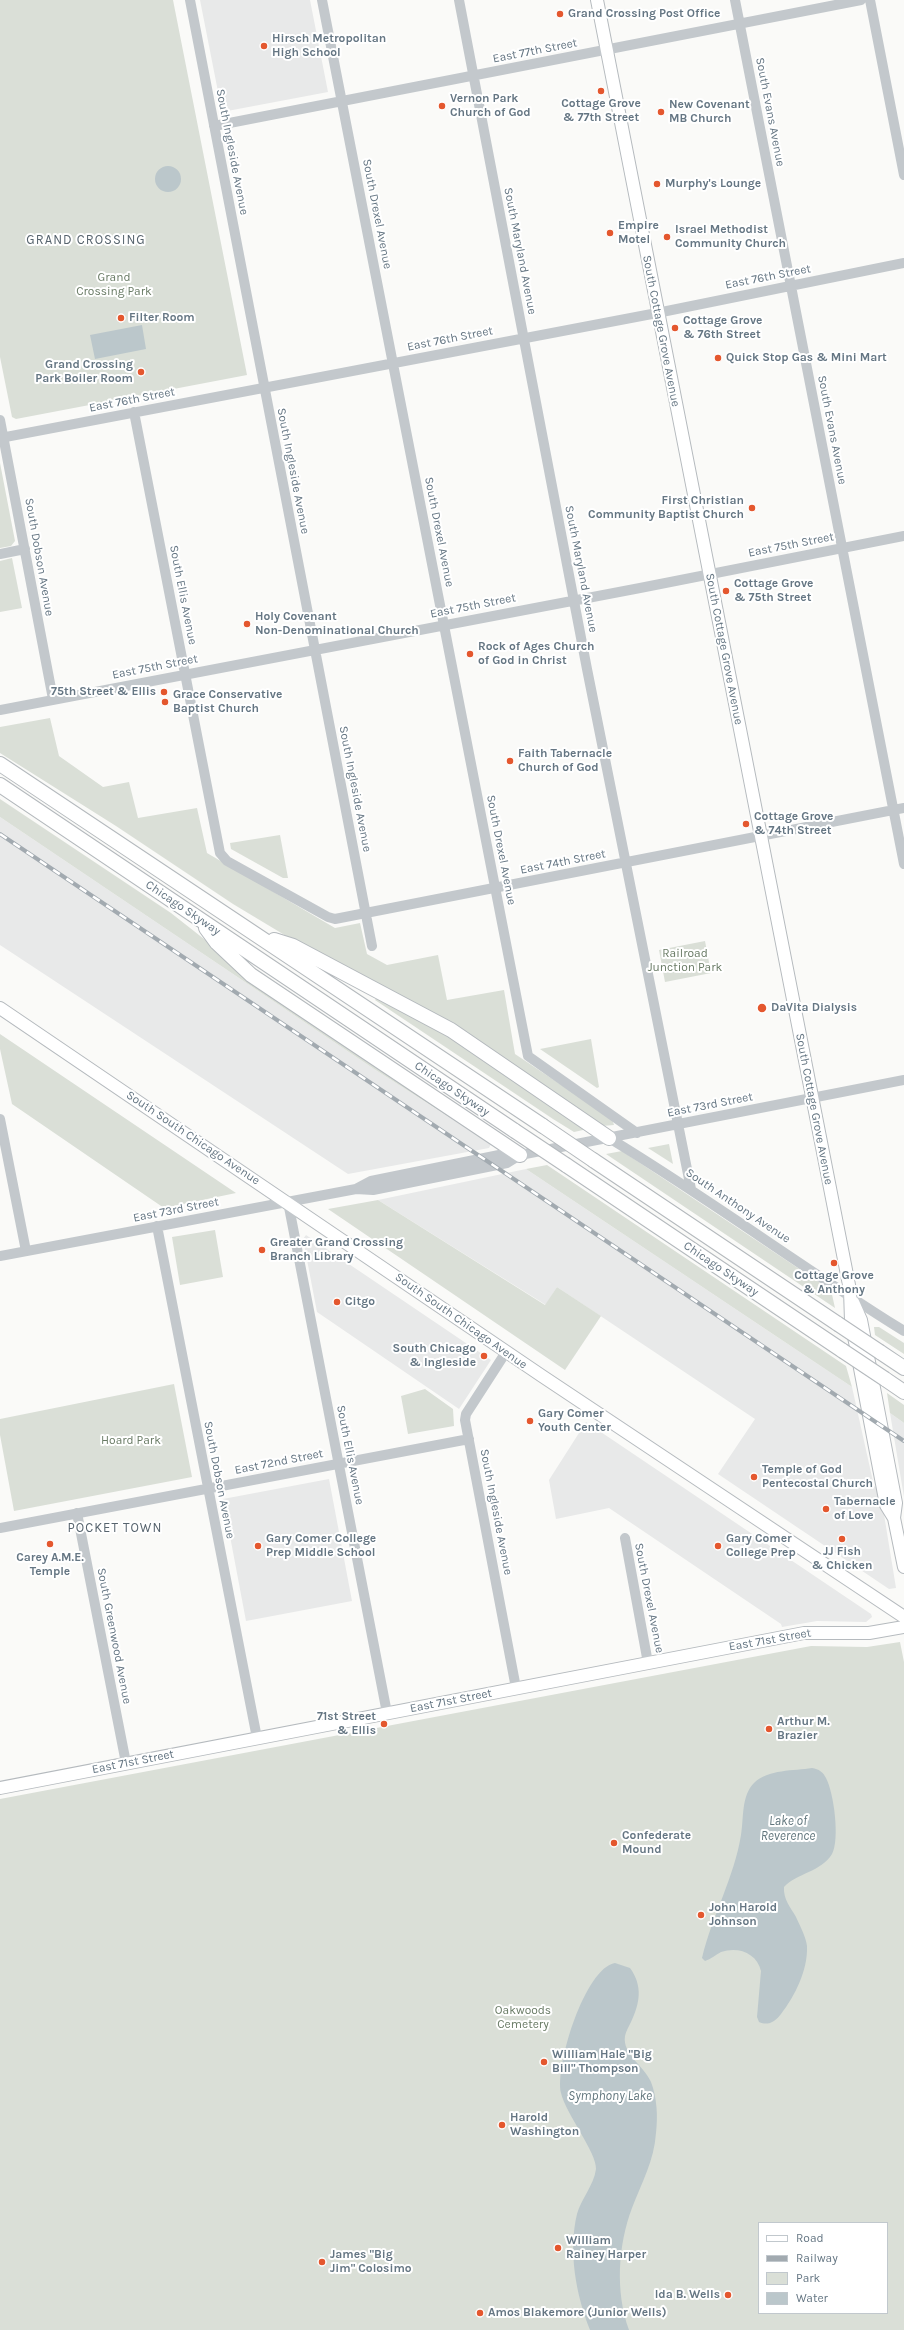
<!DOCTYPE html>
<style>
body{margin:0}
#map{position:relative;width:904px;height:2330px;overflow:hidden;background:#fafaf8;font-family:Karla,sans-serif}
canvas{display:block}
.legend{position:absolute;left:758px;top:2222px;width:130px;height:92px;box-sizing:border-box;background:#fff;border:1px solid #c1c8cd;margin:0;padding:5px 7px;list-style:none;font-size:12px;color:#657683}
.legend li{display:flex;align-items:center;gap:8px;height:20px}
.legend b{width:20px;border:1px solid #c1c8cd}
</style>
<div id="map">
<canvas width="904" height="2330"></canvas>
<ul class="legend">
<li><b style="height:5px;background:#fff"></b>Road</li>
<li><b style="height:5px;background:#a2aab0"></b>Railway</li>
<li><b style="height:11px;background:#dadfd7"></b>Park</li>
<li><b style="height:11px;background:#bbc7cb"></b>Water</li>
</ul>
</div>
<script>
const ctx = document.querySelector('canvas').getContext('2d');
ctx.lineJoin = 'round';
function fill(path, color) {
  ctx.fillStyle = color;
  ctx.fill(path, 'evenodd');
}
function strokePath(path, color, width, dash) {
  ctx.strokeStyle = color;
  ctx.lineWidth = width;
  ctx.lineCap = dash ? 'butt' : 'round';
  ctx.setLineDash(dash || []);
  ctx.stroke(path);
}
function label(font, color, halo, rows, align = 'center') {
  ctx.font = font + ' Karla,sans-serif';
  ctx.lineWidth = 4;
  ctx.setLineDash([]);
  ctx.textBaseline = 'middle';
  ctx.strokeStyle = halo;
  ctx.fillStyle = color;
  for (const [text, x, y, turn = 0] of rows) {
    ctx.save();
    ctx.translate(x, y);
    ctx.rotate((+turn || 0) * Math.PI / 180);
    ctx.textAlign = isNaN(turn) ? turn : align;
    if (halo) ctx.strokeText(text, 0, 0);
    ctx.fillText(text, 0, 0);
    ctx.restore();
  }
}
const built = new Path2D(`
 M200,0H310L328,92L222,112Z
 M0,817L374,1069L491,1144L489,1148L348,1174L0,945Z
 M526,1169L852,1387L874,1486L880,1490L896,1588L889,1589L718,1474L755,1419L557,1287L546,1305L378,1200Z
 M306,1235L491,1360L459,1409L317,1312L303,1239Z
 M890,1413L904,1423V1497Z
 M586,1422L871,1614L872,1617L866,1622L817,1621L782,1627L781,1624L609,1508L556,1519L549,1480Z
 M329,1479L352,1601L246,1621L223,1499Z`);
const green = new Path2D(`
 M0,0H173L247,375L16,419L12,417L0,357Z
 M0,463L15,541L11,546L0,548Z
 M12,558L22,608L0,612V561Z
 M50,718L59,756L103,787L129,782L138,818L197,808L207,853L335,928L360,923L367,954L387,965L438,955L447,1000L504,990L515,1054L612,1119L614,1125L602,1126L233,904L116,826L0,753V727Z
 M0,799L171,913L218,950L491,1144L374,1069L0,817Z
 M280,835L288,878H283L231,849L230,843Z
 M705,941L711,973L665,982L659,950Z
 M378,996L410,1011L583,1127V1130L574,1132L553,1119L375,1000Z
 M0,1034L236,1193L164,1208L12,1104L0,1049Z
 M591,1039L599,1087L597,1088L540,1049Z
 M669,1144L673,1164L648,1148Z
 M622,1151L831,1290L835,1308L606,1154Z
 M547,1165L846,1366L852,1387L526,1169Z
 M378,1200L545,1305L557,1287L601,1316L565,1370L328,1209Z
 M215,1230L223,1277L180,1285L172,1237Z
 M874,1327H879L904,1343V1354L875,1335Z
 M174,1384L192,1477L14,1511L0,1435V1419Z
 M425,1389L453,1409L454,1426L408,1434L401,1396Z
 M887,1393L904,1405V1423L890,1413Z
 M900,1642L904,1662V2330H0V1799L811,1646L867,1647ZM759,2223H887V2313H759Z`);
const water = new Path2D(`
 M155 179a13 13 0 1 1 26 0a13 13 0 1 1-26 0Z
 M142,325L146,349L95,359L90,335Z
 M812,1768C819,1769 823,1772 826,1778C834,1793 840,1840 832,1854C821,1872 797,1873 784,1887C783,1899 791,1908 796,1917C800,1926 806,1937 807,1946C808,1970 795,1996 781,2014C775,2022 768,2026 759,2022L757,2017L761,1971C757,1953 738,1946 721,1952C715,1955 711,1959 705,1961L702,1958C712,1916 734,1878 741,1835C744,1818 741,1796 754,1783C768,1769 794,1771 812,1768Z
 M615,1963L630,1968C643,1986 640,2003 631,2022C629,2026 626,2031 625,2036C622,2054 645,2067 651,2082C657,2098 658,2116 656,2133C654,2161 642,2182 632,2208C618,2245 615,2292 629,2330H590C576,2295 568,2251 577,2214C581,2199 594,2185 596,2169C597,2153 566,2114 561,2093C555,2065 585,1968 615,1963Z`);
const minor = new Path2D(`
 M190,0L372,946
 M322,0L528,1056L637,1133
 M459,0L587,669L691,1189
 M735,0L904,864
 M870,0L904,175
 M214,126L861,0
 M134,412L220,853L227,861L328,917L335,919L904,808
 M0,420L53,699
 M0,438L657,313L904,263
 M0,554L25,549
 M0,710L640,588L904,536
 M0,1119L26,1251
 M609,1138C710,1199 804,1269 904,1331
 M356,1189L371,1181L504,1154L520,1155L904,1080
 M288,1202L387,1713
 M157,1226L257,1738
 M0,1256L356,1189L373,1190L507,1163L520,1155
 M506,1352L466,1414L465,1420L516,1688
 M77,1513L126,1763
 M0,1528L469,1439
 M625,1538L648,1663`);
const major = new Path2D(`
 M597,0L850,1290L851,1321L886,1505L894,1518L904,1567
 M0,1008L542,1376L904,1617
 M853,1302L861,1320L896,1503L894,1518
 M0,1788L804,1633H869L904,1627`);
const highway = new Path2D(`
 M0,764L543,1126
 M0,785L515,1131
 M206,928L217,943L251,975L520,1155
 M274,940L293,946L451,1030L609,1138
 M593,1160L838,1324
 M566,1165L843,1351
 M880,1352L904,1368
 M885,1379L904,1392`);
const rail = new Path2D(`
 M0,834L904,1441`);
const highwayBridge = new Path2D(`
 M543,1126L593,1160
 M515,1131L566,1165
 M838,1324L880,1352
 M843,1351L885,1379`);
const markers = [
 [560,14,4,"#e4572e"],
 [264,46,4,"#e4572e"],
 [601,91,4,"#e4572e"],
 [442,106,4,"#e4572e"],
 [661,112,4,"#e4572e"],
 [657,184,4,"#e4572e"],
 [610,233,4,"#e4572e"],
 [667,237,4,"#e4572e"],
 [121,318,4,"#e4572e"],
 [675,328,4,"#e4572e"],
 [718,358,4,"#e4572e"],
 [141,372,4,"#e4572e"],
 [752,508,4,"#e4572e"],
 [726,591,4,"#e4572e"],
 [247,624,4,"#e4572e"],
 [470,654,4,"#e4572e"],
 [164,692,4,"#e4572e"],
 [165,702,4,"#e4572e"],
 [510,761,4,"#e4572e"],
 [746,824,4,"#e4572e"],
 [762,1008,5,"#e4572e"],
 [262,1250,4,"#e4572e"],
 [834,1263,4,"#e4572e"],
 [337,1302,4,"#e4572e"],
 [484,1356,4,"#e4572e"],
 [530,1421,4,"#e4572e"],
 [754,1477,4,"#e4572e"],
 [826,1509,4,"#e4572e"],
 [842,1539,4,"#e4572e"],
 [50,1544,4,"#e4572e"],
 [258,1546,4,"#e4572e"],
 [718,1546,4,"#e4572e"],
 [384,1724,4,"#e4572e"],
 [769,1729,4,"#e4572e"],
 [614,1843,4,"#e4572e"],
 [701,1915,4,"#e4572e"],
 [544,2062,4,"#e4572e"],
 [502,2125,4,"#e4572e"],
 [558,2248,4,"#e4572e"],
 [322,2262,4,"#e4572e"],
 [728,2295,4,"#e4572e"],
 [480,2313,4,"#e4572e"]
];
const poiNames = [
 ["Grand Crossing Post Office",568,14],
 ["Hirsch Metropolitan",272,39],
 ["High School",272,53],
 ["Vernon Park",450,99],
 ["Church of God",450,113],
 ["Cottage Grove",601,104,"center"],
 ["& 77th Street",601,118,"center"],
 ["New Covenant",669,105],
 ["MB Church",669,119],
 ["Murphy's Lounge",665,184],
 ["Empire",618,226],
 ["Motel",618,240],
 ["Israel Methodist",675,230],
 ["Community Church",675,244],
 ["Filter Room",129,318],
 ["Cottage Grove",683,321],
 ["& 76th Street",683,335],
 ["Quick Stop Gas & Mini Mart",726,358],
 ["Grand Crossing",133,365,"right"],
 ["Park Boiler Room",133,379,"right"],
 ["First Christian",744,501,"right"],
 ["Community Baptist Church",744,515,"right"],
 ["Cottage Grove",734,584],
 ["& 75th Street",734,598],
 ["Holy Covenant",255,617],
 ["Non-Denominational Church",255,631],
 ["Rock of Ages Church",478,647],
 ["of God in Christ",478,661],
 ["75th Street & Ellis",156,692,"right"],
 ["Grace Conservative",173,695],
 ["Baptist Church",173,709],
 ["Faith Tabernacle",518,754],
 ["Church of God",518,768],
 ["Cottage Grove",754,817],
 ["& 74th Street",754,831],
 ["DaVita Dialysis",771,1008],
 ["Greater Grand Crossing",270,1243],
 ["Branch Library",270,1257],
 ["Cottage Grove",834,1276,"center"],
 ["& Anthony",834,1290,"center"],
 ["Citgo",345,1302],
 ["South Chicago",476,1349,"right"],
 ["& Ingleside",476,1363,"right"],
 ["Gary Comer",538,1414],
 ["Youth Center",538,1428],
 ["Temple of God",762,1470],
 ["Pentecostal Church",762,1484],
 ["Tabernacle",834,1502],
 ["of Love",834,1516],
 ["Gary Comer College",266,1539],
 ["Prep Middle School",266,1553],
 ["Gary Comer",726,1539],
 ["College Prep",726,1553],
 ["JJ Fish",842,1552,"center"],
 ["& Chicken",842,1566,"center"],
 ["Carey A.M.E.",50,1558,"center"],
 ["Temple",50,1572,"center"],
 ["71st Street",376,1717,"right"],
 ["& Ellis",376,1731,"right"],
 ["Arthur M.",777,1722],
 ["Brazier",777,1736],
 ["Confederate",622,1836],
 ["Mound",622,1850],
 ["John Harold",709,1908],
 ["Johnson",709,1922],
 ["William Hale \"Big",552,2055],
 ["Bill\" Thompson",552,2069],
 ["Harold",510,2118],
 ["Washington",510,2132],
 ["William",566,2241],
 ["Rainey Harper",566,2255],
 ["James \"Big",330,2255],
 ["Jim\" Colosimo",330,2269],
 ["Ida B. Wells",720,2295,"right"],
 ["Amos Blakemore (Junior Wells)",488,2313]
];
const streetNames = [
 ["East 77th Street",535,51,-11],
 ["South Evans Avenue",770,112,79],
 ["South Ingleside Avenue",232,152,79],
 ["South Drexel Avenue",377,214,79],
 ["South Maryland Avenue",520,251,79],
 ["East 76th Street",768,277,-11],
 ["South Cottage Grove Avenue",661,331,79],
 ["East 76th Street",450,339,-11],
 ["East 76th Street",132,400,-11],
 ["South Evans Avenue",832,430,79],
 ["South Ingleside Avenue",293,471,79],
 ["South Drexel Avenue",439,532,79],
 ["East 75th Street",791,545,-11],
 ["South Dobson Avenue",39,557,80],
 ["South Maryland Avenue",581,569,79],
 ["South Ellis Avenue",183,595,79],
 ["East 75th Street",473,606,-11],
 ["South Cottage Grove Avenue",724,649,79],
 ["East 75th Street",155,667,-11],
 ["South Ingleside Avenue",355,789,79],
 ["South Drexel Avenue",501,850,79],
 ["East 74th Street",563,862,-11],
 ["Chicago Skyway",183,908,34],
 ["Chicago Skyway",452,1089,34],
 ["East 73rd Street",710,1105,-11],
 ["South Cottage Grove Avenue",814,1109,79],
 ["South South Chicago Avenue",193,1138,34],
 ["South Anthony Avenue",738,1206,34],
 ["East 73rd Street",176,1210,-11],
 ["Chicago Skyway",721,1269,34],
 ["South South Chicago Avenue",461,1321,35],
 ["South Ellis Avenue",350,1455,79],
 ["East 72nd Street",279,1462,-11],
 ["South Dobson Avenue",219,1480,79],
 ["South Ingleside Avenue",496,1512,79],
 ["South Drexel Avenue",649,1598,79],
 ["South Greenwood Avenue",114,1636,79],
 ["East 71st Street",770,1640,-10],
 ["East 71st Street",451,1701,-11],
 ["East 71st Street",133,1762,-11]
];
const parkNames = [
 ["Grand",114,278],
 ["Crossing Park",114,292],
 ["Railroad",685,954],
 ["Junction Park",685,968],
 ["Hoard Park",131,1441],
 ["Oakwoods",523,2011],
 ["Cemetery",523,2025]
];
const neighbourhoodNames = [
 ["GRAND CROSSING",86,240],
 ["POCKET TOWN",115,1528]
];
const waterNames = [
 ["Lake of",788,1821],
 ["Reverence",788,1836],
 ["Symphony Lake",610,2096]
];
fill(built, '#e8e9e9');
fill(green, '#dadfd7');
fill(water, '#bbc7cb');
strokePath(major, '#b5babe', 14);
strokePath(highway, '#b4b9bd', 16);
strokePath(minor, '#c3c8cc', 10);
strokePath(major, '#fff', 12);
strokePath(highway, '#fff', 14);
strokePath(rail, '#a2aab0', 4);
strokePath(rail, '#fff', 2.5, [8]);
strokePath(highwayBridge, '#b4b9bd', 16, []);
strokePath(highwayBridge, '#fff', 14);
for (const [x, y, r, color] of markers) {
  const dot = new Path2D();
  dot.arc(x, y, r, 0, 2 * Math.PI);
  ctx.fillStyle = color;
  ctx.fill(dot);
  strokePath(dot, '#fff', 1.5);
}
label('bold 12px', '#657683', '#fff', poiNames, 'left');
label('12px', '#657683', '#fff', streetNames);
label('12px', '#687a64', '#fff', parkNames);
ctx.letterSpacing = '1px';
label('13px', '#57646e', '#fff', neighbourhoodNames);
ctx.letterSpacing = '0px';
label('italic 13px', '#60757c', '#fff', waterNames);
</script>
